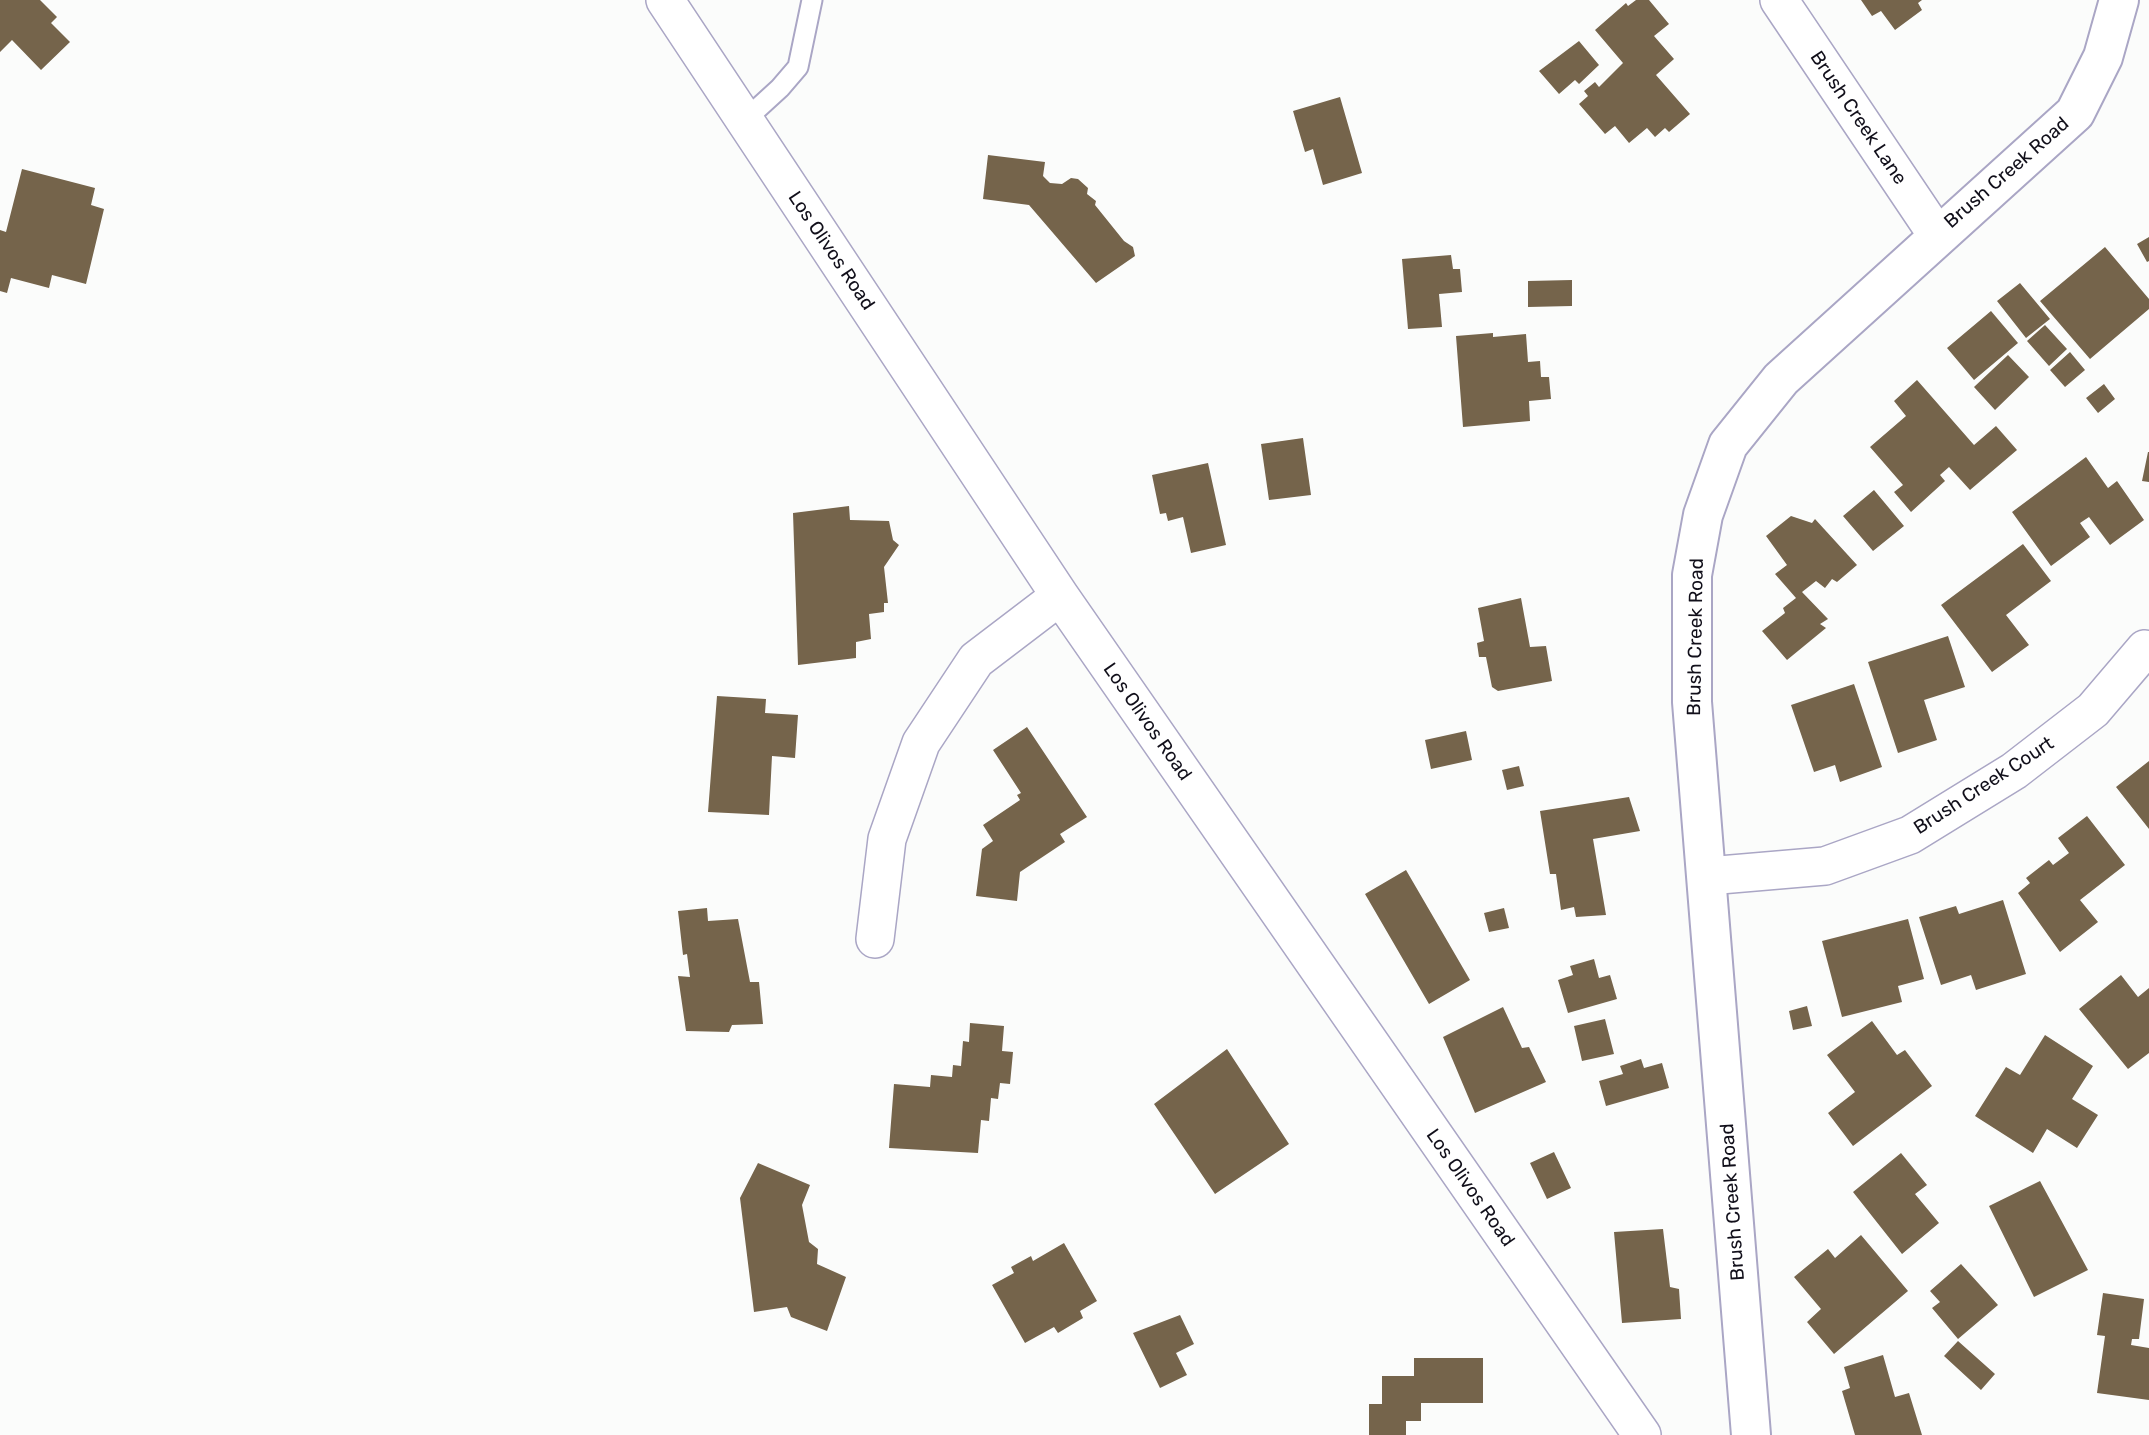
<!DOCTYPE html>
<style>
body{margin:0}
canvas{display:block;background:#fbfcfb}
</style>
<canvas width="2149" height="1435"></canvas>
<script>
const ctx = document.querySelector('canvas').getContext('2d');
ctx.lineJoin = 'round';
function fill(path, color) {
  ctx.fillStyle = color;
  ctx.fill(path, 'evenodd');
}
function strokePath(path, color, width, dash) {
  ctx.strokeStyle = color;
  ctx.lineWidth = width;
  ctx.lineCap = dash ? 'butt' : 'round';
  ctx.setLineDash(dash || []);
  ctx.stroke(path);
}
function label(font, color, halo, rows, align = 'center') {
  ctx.font = font + ' Rubik,sans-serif';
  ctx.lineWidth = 5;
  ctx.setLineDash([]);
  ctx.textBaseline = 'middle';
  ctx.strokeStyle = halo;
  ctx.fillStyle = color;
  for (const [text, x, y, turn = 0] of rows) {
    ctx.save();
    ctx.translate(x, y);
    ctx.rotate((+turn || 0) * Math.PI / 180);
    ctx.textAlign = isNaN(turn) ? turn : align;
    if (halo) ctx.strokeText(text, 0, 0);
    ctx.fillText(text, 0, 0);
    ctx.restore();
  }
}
const building = new Path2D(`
 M0,0H40L57,17L51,23L70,42L41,70L12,40L0,52Z
 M1636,0H1649L1669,24L1654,36L1674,59L1656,75L1690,114L1669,132L1665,128L1655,137L1647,128L1629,143L1615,126L1605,134L1579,104L1588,96L1584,91L1595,82L1599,87L1623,63L1595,30L1626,3L1628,6Z
 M1861,0H1922L1918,3L1922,10L1895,30L1881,11L1872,16Z
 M1579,41L1599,65L1579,84L1575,80L1559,94L1539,71Z
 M1340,97L1362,173L1323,185L1313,149L1305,152L1293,111Z
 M988,155L1045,162L1043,176L1050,183L1062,184L1071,178L1078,179L1088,188L1087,194L1096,201L1095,205L1124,241L1133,247L1135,256L1096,283L1029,205L983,199Z
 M22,169L95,188L91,205L104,209L86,284L52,275L49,288L11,278L7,293L0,291V230L6,232Z
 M2149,237V261L2147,262L2137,244Z
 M2105,247L2149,299V309L2090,359L2040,301Z
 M1451,255L1453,269H1460L1462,292L1439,294L1442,327L1408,329L1402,259Z
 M1572,280V306L1528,307V281Z
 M2020,283L2050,319L2026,338L1997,301Z
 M1991,311L2018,343L1974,380L1947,348Z
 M2045,325L2067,349L2049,366L2027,341Z
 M1493,333V337L1526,334L1528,362L1540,361L1541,377H1549L1551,399L1529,401L1530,421L1463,427L1456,336Z
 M2070,352L2085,370L2065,387L2050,370Z
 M2008,355L2029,377L1995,410L1974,387Z
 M1917,380L1974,445L1996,426L2017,450L1970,490L1949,467L1940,475L1945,481L1911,512L1894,492L1903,485L1870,447L1906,416L1894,401Z
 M2104,384L2115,399L2098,413L2086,398Z
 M1303,438L1311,495L1269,500L1261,444Z
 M2148,452H2149V482L2142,481Z
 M2086,457L2108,488L2117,481L2144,520L2110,545L2089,517L2080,523L2090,537L2051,566L2012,512Z
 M1208,463L1226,545L1191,553L1183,517L1168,521L1166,513L1160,514L1152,475Z
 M1874,490L1904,526L1873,551L1843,516Z
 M849,506L850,520L889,521L893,540L899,545L884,567L888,603H884V612L869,614L871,639L856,642V658L798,665L793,513Z
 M1791,516L1812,523L1815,519L1857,565L1837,582L1832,579L1825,588L1816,581L1802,592L1828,619L1820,624L1826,628L1787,660L1762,631L1785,613L1783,608L1796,598L1775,574L1787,565L1766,536Z
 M2023,544L2051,581L2006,615L2029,645L1992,672L1941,605Z
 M1521,598L1530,647L1546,646L1552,681L1498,691L1492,687L1486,657H1479L1477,643L1484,641L1478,608Z
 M1948,636L1965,687L1924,700L1937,740L1898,753L1868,662Z
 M1854,684L1882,767L1840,782L1835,765L1814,772L1791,705Z
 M717,696L766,699L765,713L798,715L795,758L772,756L769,815L708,812Z
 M1027,727L1087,817L1060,834L1065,842L1020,872L1017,901L976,896L982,849L993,841L983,825L1020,800L1017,795L1021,793L993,750Z
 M1466,731L1472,760L1431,769L1425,740Z
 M2149,761V829L2116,787Z
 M1519,766L1524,786L1507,790L1502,770Z
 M1629,797L1640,831L1593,839L1606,915L1576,917L1574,907L1561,910L1556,874H1550L1540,811Z
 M2087,816L2125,865L2080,900L2098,922L2060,952L2018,893L2030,883L2026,878L2049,860L2053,865L2069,853L2058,838Z
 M1406,870L1470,980L1429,1004L1365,894Z
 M2003,900L2026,974L1976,990L1971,975L1941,985L1919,917L1956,906L1959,914Z
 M707,908L708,921L738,919L750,982H759L763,1024L732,1025L729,1032L686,1031L678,976L690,977L687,954L683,955L678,911Z
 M1504,908L1509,928L1489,932L1484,913Z
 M1908,919L1924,979L1898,986L1902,1002L1842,1017L1822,941Z
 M1594,959L1599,978L1610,975L1617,999L1568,1013L1558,980L1573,975L1570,966Z
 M2121,975L2138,997L2149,988V1053L2128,1069L2079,1009Z
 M1807,1006L1812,1026L1793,1030L1789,1011Z
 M1503,1007L1522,1048L1529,1047L1546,1082L1475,1113L1443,1037Z
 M1605,1019L1614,1054L1582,1061L1574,1026Z
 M1872,1021L1897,1055L1905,1050L1932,1086L1853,1146L1828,1113L1855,1092L1827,1055Z
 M970,1023L1004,1026L1002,1051L1013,1052L1010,1084L1000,1083L998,1099L991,1098L989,1121L981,1120L978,1153L889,1148L894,1084L930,1087L931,1075L952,1077L953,1065L961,1066L963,1041L969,1042Z
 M2045,1035L2093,1066L2072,1099L2098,1115L2077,1148L2047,1129L2033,1153L1975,1116L2006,1067L2020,1075Z
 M1227,1049L1289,1144L1215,1194L1154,1104Z
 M1641,1059L1644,1068L1662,1063L1669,1088L1606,1106L1599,1081L1623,1074L1620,1066Z
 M1554,1152L1571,1188L1547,1199L1530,1163Z
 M1901,1153L1927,1185L1915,1194L1939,1223L1902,1254L1853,1192Z
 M758,1163L810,1185L802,1205L809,1242L818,1249L817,1264L846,1277L827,1331L791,1317L787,1307L754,1312L740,1198Z
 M2040,1181L2088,1270L2034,1297L1989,1206Z
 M1663,1229L1670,1287L1679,1289L1681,1319L1622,1323L1614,1232Z
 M1861,1235L1908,1291L1834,1354L1807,1322L1821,1309L1794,1277L1828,1249L1835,1258Z
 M1064,1243L1097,1301L1080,1311L1083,1318L1058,1333L1054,1327L1025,1343L992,1285L1014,1273L1011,1267L1031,1256L1033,1261Z
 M1961,1264L1998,1305L1958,1339L1932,1308L1940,1302L1930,1291Z
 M2103,1293L2144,1299L2139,1339H2132L2131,1345L2149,1348V1400L2097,1393L2105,1336L2097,1335Z
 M1180,1315L1194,1344L1176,1353L1187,1375L1160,1388L1133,1333Z
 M1958,1341L1995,1374L1981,1390L1944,1356Z
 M1883,1355L1895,1397L1909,1393L1922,1435H1855L1842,1391L1850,1388L1844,1367Z
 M1414,1358H1483V1403H1421V1421H1406V1435H1369V1404H1382V1376H1414Z`);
const service = new Path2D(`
 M745,120L780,88L798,67L812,0`);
const minor = new Path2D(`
 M665,0L1060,596L1642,1435
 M1779,0L1937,235
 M1708,876L1825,866L1910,835L2014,771L2093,710L2145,649L2149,652
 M875,939L887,839L921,743L976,660L1060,596`);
const tertiary = new Path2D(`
 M1751,1435L1692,702V575L1703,515L1728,445L1781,379L2075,113L2103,57L2119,0`);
const streetNames = [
 ["Brush Creek Lane",1858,118,56],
 ["Brush Creek Road",2007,173,-41],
 ["Los Olivos Road",831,251,56],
 ["Brush Creek Road",1696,637,-89],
 ["Los Olivos Road",1147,722,55],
 ["Brush Creek Court",1984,786,-33],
 ["Los Olivos Road",1470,1188,55],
 ["Brush Creek Road",1733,1202,-94]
];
fill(building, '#75644b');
strokePath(service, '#aaa6c5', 23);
strokePath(minor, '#aaa6c5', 40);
strokePath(tertiary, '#aaa6c5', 42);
strokePath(service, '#fff', 19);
strokePath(minor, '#fff', 37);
strokePath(tertiary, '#fff', 38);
label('19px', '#110f1a', '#fff', streetNames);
</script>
